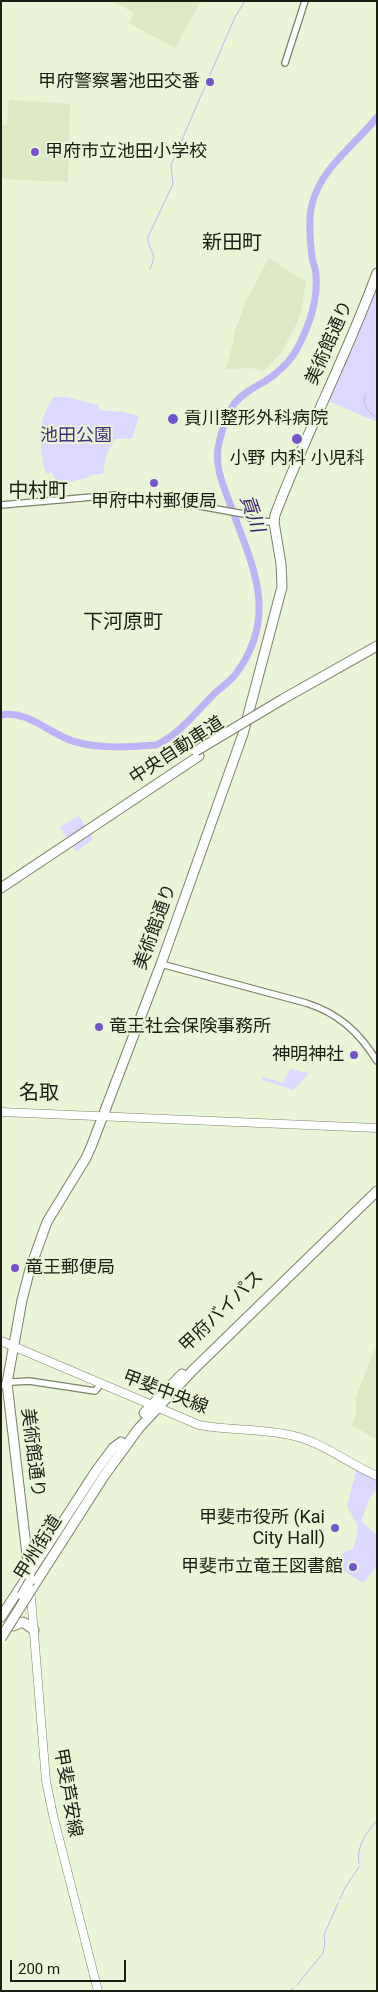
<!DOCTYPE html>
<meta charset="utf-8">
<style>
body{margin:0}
#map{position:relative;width:378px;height:1992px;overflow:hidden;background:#e9f5d6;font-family:Roboto,sans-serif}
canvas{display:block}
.frame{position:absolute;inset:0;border:2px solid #1a1e13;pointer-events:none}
.scale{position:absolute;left:10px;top:1960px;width:116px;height:22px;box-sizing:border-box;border:2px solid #1a1e13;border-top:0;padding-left:6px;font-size:15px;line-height:18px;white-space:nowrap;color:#1a1e13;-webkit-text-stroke:4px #e9f5d6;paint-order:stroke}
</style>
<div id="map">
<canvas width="378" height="1992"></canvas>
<div class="frame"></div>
<div class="scale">200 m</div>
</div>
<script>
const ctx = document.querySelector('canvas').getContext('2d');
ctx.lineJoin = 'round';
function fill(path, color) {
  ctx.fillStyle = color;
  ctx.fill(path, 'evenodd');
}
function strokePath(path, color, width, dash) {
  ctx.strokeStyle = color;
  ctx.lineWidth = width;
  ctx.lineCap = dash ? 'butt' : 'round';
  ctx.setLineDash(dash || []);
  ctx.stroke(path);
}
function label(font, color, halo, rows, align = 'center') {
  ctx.font = font + ' Roboto,"Noto Sans JP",sans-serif';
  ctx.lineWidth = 4;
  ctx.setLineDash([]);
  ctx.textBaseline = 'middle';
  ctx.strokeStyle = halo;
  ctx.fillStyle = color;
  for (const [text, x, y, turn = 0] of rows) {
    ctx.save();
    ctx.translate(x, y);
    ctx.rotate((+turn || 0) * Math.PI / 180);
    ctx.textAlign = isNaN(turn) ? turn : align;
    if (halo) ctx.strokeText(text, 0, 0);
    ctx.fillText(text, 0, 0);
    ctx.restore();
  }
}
const built = new Path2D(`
 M112,1H201L175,48L129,23L134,13Z
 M9,100L70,104L68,182L1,179V125H7Z
 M269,258L301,279L306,280L302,308L298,321L282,352L264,371L251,368L226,369L233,343L234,333L246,301Z
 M377,1342V1440L352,1425L356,1414V1398Z`);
const green = new Path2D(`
 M377,284V422L326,400Z
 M54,397H67L98,405L100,410L123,412L139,416L132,439H115L106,455L103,474L89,475V477L58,485L52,472L46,474C39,446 36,421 54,397Z
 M79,816L93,839L76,852L60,827Z
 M290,1069L309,1073L294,1090L262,1080L263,1077L283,1083Z
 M356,1471L377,1480V1490L370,1497L361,1521L377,1535V1566L363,1583L337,1567L344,1552L353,1549C360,1524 360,1528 347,1507Z`);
const stream = new Path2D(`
 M150,269C159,251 147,250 148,237L173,184L171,165L235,17L245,1
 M377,372V376
 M366,394C361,406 368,411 377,418
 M359,1863C356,1846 367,1832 377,1820
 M340,1899L345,1888L359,1867
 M297,1985L323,1953L325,1944L324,1935L338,1903
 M289,1991L294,1988`);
const river = new Path2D(`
 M1,715C29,710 50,735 76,742C101,749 130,747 156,745C180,734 197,711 215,693C222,687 229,682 235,675C281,614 251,564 229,501C222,483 214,463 219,443C222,430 226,416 234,404C242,394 253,388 264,382C277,374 291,361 298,347C309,326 318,299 316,275C316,269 313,263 312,257C310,241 308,220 312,204C322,166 354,147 377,117`);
const minor = new Path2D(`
 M285,63L305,1
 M1,505L115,495L194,505L244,514L255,521L274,522
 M161,964L306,1003C338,1013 359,1032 377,1061
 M1,1386L12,1382L29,1381L95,1391L101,1384`);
const major = new Path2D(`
 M1,1112L377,1128
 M1,1341L199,1425C230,1431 264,1428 294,1436C324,1443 349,1464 377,1476
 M31,1597L46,1781L53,1815L98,1991`);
const highway = new Path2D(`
 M283,699L377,646
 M1,888L199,756
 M144,1413L182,1374
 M31,1589L7,1383L22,1300L30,1269L47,1222L86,1158L91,1147L161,964L243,734L282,587L281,564L274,522L275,515C306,433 347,355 377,273
 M31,1590L104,1476L139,1428L193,1370L377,1191
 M1,1617L96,1471L113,1448L121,1442
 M13,1626L23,1622L34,1630`);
const highwayBridge = new Path2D(`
 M196,751L283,699
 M22,1595L30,1581
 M1,1638L31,1590`);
const markers = [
 [210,82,5,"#7454cd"],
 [35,152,5,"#7454cd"],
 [173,419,6,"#7454cd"],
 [297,439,6,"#7454cd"],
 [154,483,5,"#7454cd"],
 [99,1027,5,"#7454cd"],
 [354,1055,5,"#7454cd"],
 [15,1268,5,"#7454cd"],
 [335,1528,5,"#7454cd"],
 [353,1567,5,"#7454cd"]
];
const poiNames = [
 ["甲府警察署池田交番",200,82],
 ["甲府市立池田小学校",45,152,"left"],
 ["貢川整形外科病院",184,419,"left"],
 ["小野 内科 小児科",297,459,"center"],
 ["甲府中村郵便局",154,502,"center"],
 ["竜王社会保険事務所",109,1027,"left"],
 ["神明神社",344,1055],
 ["竜王郵便局",25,1268,"left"],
 ["甲斐市役所 (Kai",325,1518],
 ["City Hall)",325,1539],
 ["甲斐市立竜王図書館",343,1567]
];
const streetNames = [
 ["美術館通り",330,343,-66],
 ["中央自動車道",177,751,-33],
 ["美術館通り",156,927,-70],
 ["甲府バイパス",222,1312,-44],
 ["甲斐中央線",165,1393,21],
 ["美術館通り",32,1453,83],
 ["甲州街道",39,1548,-58],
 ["甲斐芦安線",67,1793,80]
];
const parkNames = [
 ["池田公園",76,436]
];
const waterNames = [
 ["貢川",251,514,71]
];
const quarterNames = [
 ["新田町",232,244],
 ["中村町",38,492],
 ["下河原町",123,623],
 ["名取",39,1094]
];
fill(built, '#dce9c4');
fill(green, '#ddd8ff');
strokePath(stream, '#bfb3f7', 1);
strokePath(river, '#bfb3f7', 7);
strokePath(minor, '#798367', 8);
strokePath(major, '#798367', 9);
strokePath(highway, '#798367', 11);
strokePath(minor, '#fff', 5.5);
strokePath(major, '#fff', 8);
strokePath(highway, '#fff', 9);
strokePath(highwayBridge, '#798367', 11, []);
strokePath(highwayBridge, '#fff', 9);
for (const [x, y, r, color] of markers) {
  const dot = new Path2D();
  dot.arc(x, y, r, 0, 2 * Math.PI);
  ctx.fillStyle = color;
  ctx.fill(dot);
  strokePath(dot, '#e9f5d6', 2);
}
label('18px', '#1a1e13', '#e9f5d6', poiNames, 'right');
label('18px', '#1a1e13', '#e9f5d6', streetNames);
label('18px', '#432e7b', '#e9f5d6', parkNames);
label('italic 19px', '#361f6b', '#e9f5d6', waterNames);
label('20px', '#1a1e13', '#e9f5d6', quarterNames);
</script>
